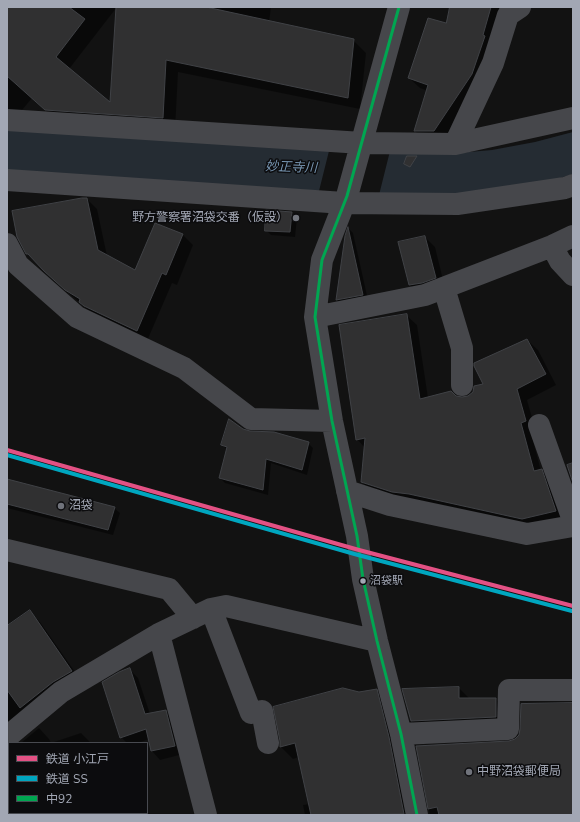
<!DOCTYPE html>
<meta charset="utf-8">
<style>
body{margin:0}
#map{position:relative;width:580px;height:822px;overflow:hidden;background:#121212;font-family:"Nunito Sans","Noto Sans JP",sans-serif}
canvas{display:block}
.frame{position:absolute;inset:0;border:8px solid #a2a7b4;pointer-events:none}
.legend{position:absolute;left:8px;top:742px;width:140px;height:72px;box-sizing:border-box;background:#0c0c0e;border:1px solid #484a50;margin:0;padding:5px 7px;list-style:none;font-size:12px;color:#a2a7b4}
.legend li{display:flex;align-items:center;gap:8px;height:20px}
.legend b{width:20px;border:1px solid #484a50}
</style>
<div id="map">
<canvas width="580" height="822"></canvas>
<div class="frame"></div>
<ul class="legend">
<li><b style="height:5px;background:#e35184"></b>鉄道 小江戸</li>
<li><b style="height:5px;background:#00a6bf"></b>鉄道 SS</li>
<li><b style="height:5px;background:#00a651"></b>中92</li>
</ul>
</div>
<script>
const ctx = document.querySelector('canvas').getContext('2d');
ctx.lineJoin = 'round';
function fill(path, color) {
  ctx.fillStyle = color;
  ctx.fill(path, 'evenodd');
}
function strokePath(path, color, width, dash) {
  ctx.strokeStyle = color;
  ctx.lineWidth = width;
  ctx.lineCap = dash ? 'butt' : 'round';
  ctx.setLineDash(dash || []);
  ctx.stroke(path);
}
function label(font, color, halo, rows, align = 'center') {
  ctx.font = font + ' "Nunito Sans","Noto Sans JP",sans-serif';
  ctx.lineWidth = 3;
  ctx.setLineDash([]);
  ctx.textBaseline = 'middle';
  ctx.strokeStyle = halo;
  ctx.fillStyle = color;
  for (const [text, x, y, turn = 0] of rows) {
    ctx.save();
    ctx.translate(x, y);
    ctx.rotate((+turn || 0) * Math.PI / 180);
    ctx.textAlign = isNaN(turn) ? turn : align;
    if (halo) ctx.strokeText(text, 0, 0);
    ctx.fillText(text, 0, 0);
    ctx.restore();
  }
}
const water = new Path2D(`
 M7,130L457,153L492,150L535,142L573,132V174L550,181L478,193L414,197L7,171Z`);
const pier = new Path2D(`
 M330,147L390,151L378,199L318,195Z`);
const shadow = new Path2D(`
 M7,7H117L69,69L111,104L117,7H271L269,22L353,40L366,53L360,109L178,72L175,130L58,122L32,98L7,128Z
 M451,7H504L493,46L444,141H425L415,131L428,91L420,88L409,78L447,25Z
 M87,199L97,209L107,256L136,272L156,224L183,235L193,245L177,285L172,283L147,341L90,312L55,281L27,253Z
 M267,211L292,213L297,218L295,237L271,235L266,230Z
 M349,229L353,233L368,300L342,305L337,300L346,236Z
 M425,237L435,247L445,288L420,295L410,285L400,243Z
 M406,315L417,325L428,398L456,397L462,398L468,397L484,384L527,340L538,350L556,385L527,400L536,432L531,433L541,471L552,481L566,521L533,529L373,493L362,482L365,448L357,439Z
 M243,430L308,443L313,448L307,475L271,463L268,495L225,483L220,478L228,450L222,445Z
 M7,480L114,508L120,513L113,535L7,508Z
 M29,611L40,622L82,682L7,742V627Z
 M130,670L138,678L150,714L165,711L174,719L183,754L160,760L152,751L149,739L138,743H127L121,737Z
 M459,688L470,699H496L506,709V727L422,731L411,721Z
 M376,690L388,702L413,815H305L303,805L310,804L299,757L293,759L281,747L359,694Z
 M573,704V815H430L417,747L515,741Z
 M39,728L49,739L51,743L81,733L91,743H21Z
 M7,750H9V813H26L23,815H7Z
 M75,813H115V815H75Z`);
const building = new Path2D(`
 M7,7H69L85,19L56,57L110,102L116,7H206L354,39L348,98L166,60L163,118L45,110L7,76Z
 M450,7H491L483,35L485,36L472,74L434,131H414L428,85L408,78L428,18L446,23Z
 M407,156H417L410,167L404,164Z
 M82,198H87L98,250L135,270L155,223L183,234L166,275L162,273L137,331L84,306L79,302L80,299L65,290L44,271L28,254H26L17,237L12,211Z
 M266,210L292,212L290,232L265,231Z
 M348,227L363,295L336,300L345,236Z
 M425,236L436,278L422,283L409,285L398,242Z
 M407,314L420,399L451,391L456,396L462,397L468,396L473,392L474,386L483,384L474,366V363L527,339L546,374L517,389L526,421L521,423L534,471L542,469L556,511L522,519L409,494L392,492L361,482L365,438L356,440L339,325Z
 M229,419L243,429L250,431L274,432L309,442L302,470L266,459L263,490L219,478L227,447L221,445Z
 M573,463V483L567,465Z
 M7,479L115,507L108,530L7,504Z
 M30,610L72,671L53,682L20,708L7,690V626Z
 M130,668L145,714L166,710L175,746L151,751L146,729L120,738L102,682L119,672Z
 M459,687V698H496V717L411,721L402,689Z
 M343,688L359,692L377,689L389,737L404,814L311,815L295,743L280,747V741L273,707Z
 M573,703V815H439L437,807L428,809L416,746L509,741L515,739L519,735L520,729L521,704Z`);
const minor = new Path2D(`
 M399,7L347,196L322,260L315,317L332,421L357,536L363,579L377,641L401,734L417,815
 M7,120L362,143L455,144L573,118
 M455,144L493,63L508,15L520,7
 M7,180L344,203L457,204L565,188L573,185
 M7,244L18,265L77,317L184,368L251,419L332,421
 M552,246L560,261L573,275
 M444,288L462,348V385
 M315,317L425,295L552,246L573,236
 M539,425L573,520
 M347,491L390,505L527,534L573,526
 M7,550L169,589L193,618
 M211,609L251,713L262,711L268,743
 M159,634L206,815
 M401,734L508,729L509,690H573
 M7,737L61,692L159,634L211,609L226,606L377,641`);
const bus1 = new Path2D(`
 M399,7L347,196L322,260L315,317L332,421L357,536L363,579L377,641L401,734L417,815`);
const rail1 = new Path2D(`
 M7,450L359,550L573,606`);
const rail2 = new Path2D(`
 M7,455L358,555L572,611`);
const markers = [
 [296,218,4,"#70737b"],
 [61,506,4,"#70737b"],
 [363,581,3.5,"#a2a7b4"],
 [469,772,4,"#70737b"]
];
const busNames = [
 ["沼袋駅",370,581]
];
const poiNames = [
 ["野方警察署沼袋交番（仮設）",288,218,"right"],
 ["沼袋",69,506],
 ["中野沼袋郵便局",477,772]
];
const waterNames = [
 ["妙正寺川",291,168,2]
];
fill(water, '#252c33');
fill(pier, '#121212');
fill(shadow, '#0007');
fill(building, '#303031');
strokePath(building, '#404246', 1);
strokePath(minor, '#46474b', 22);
strokePath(bus1, '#00a651', 3);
strokePath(rail1, '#e35184', 4);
strokePath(rail2, '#00a6bf', 4);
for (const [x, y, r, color] of markers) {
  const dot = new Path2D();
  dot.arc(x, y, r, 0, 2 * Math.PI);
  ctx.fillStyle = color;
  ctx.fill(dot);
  strokePath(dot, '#0c0c0e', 1.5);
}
label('11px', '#a2a7b4', '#0c0c0e', busNames, 'left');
label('12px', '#a2a7b4', '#0c0c0e', poiNames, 'left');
label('italic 13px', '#7795b1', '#0c0c0e', waterNames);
</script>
